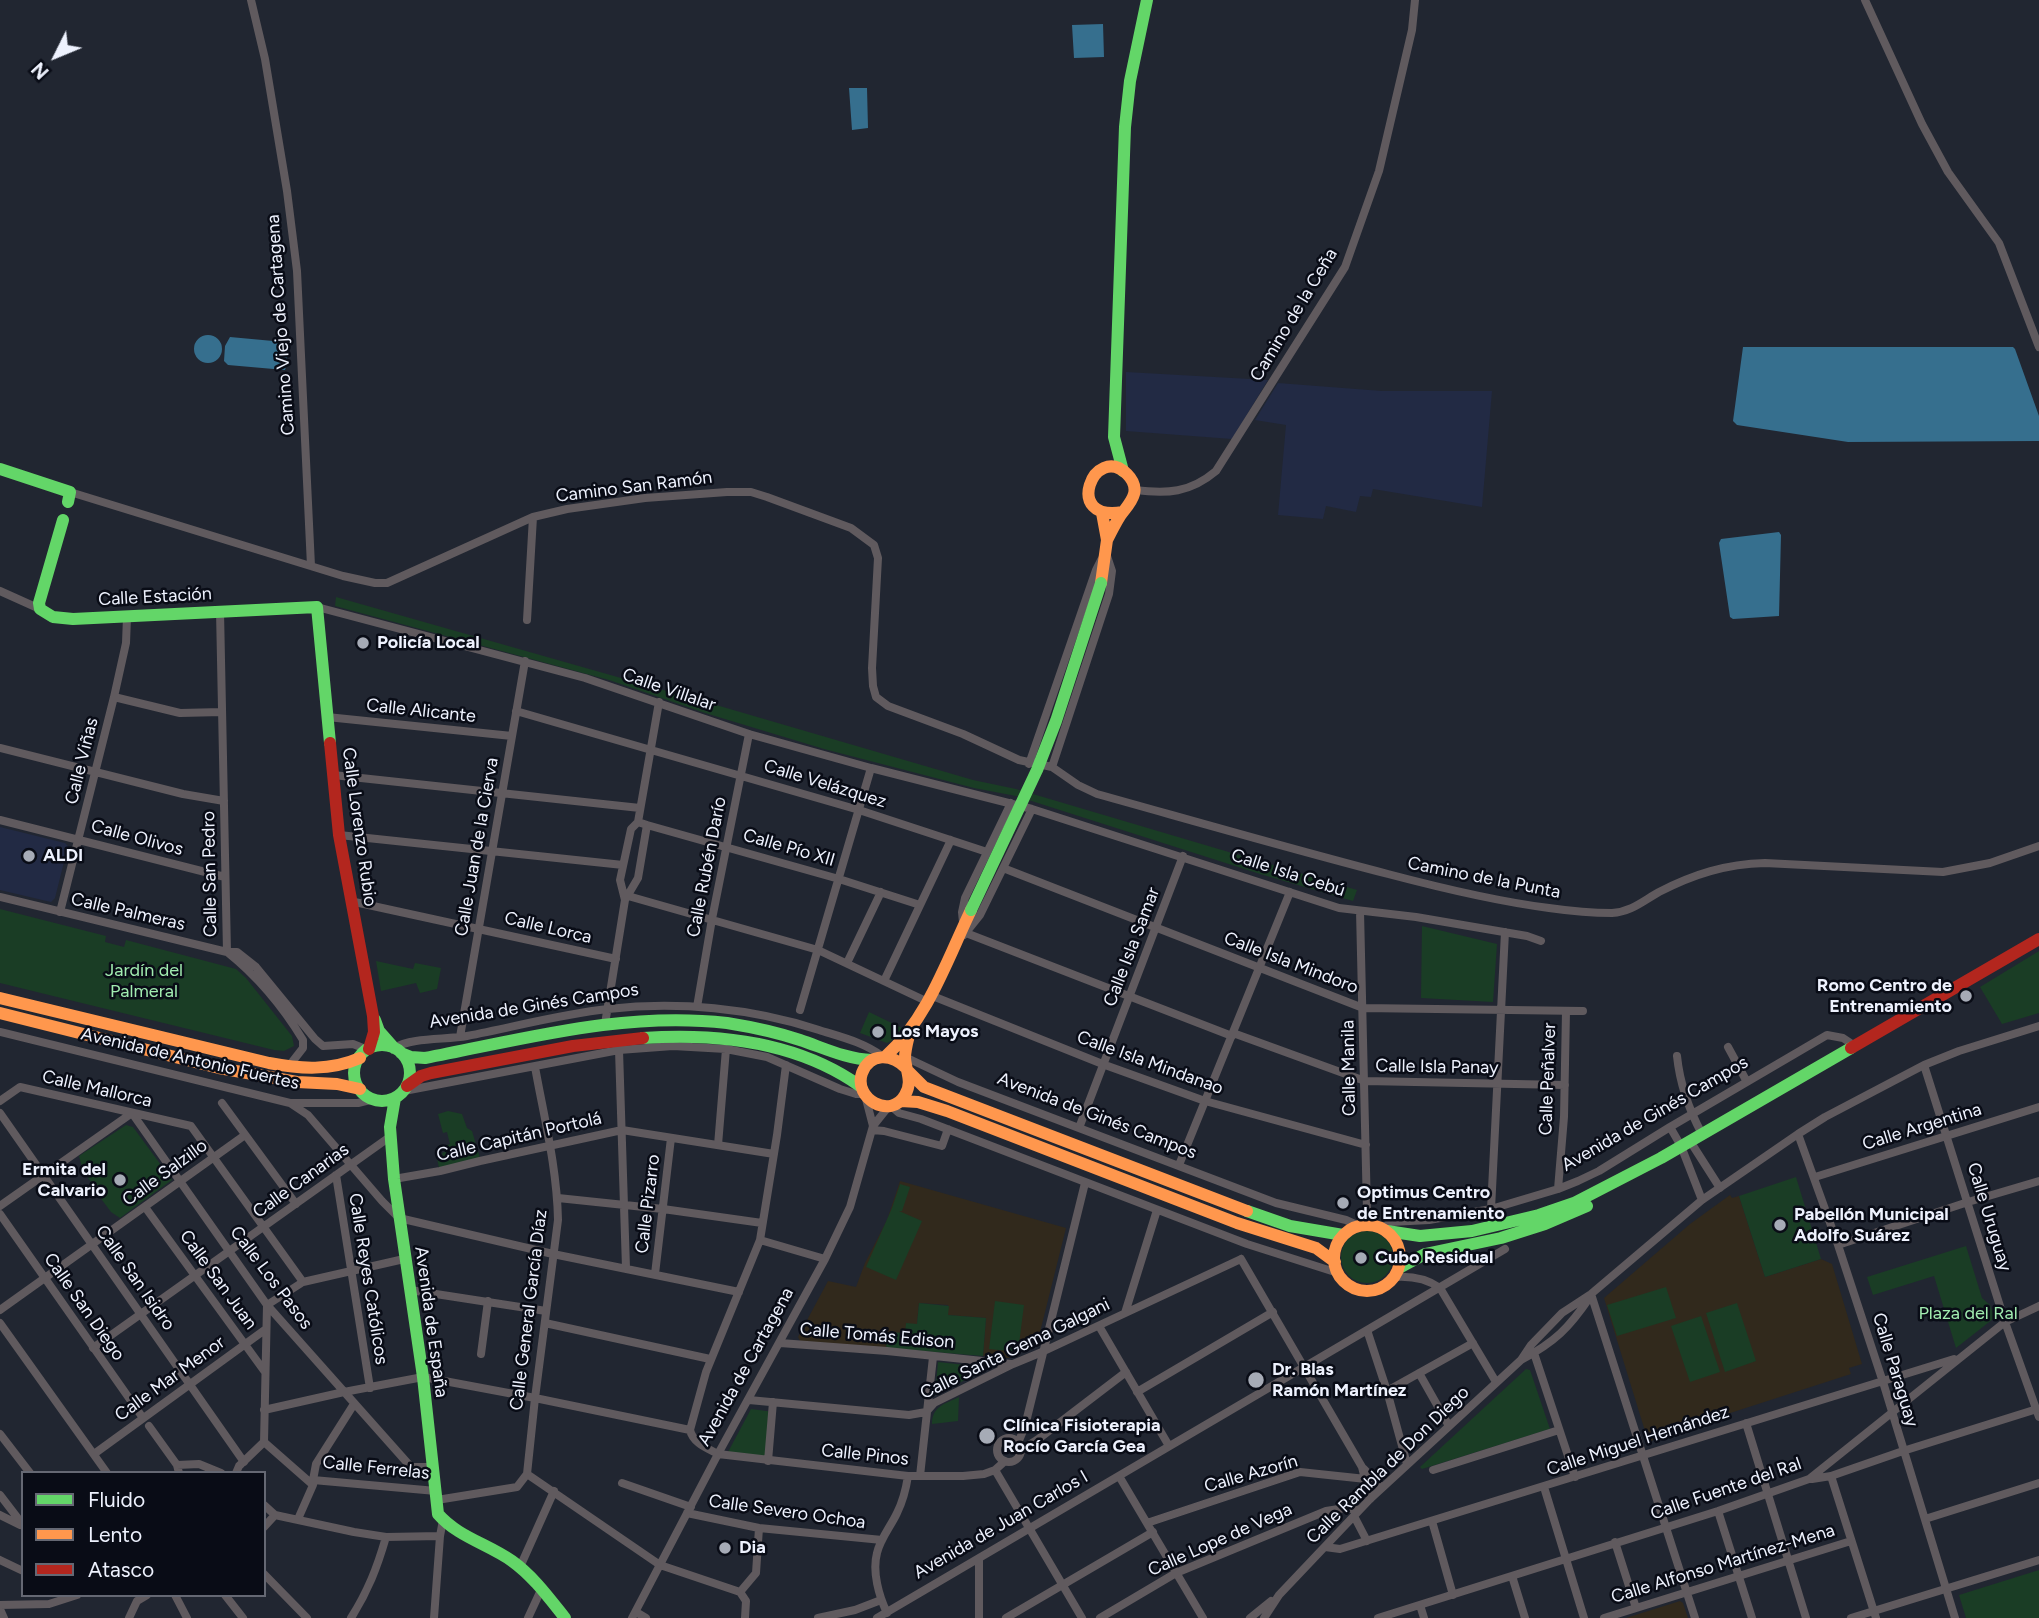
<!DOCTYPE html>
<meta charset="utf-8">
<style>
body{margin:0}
#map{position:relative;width:2039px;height:1618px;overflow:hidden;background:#212631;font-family:Figtree,sans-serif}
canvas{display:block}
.legend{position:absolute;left:21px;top:1471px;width:245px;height:126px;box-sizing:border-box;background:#090c16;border:2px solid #656873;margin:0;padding:9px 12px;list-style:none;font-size:21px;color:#eef2fe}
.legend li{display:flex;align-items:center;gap:14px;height:35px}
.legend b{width:35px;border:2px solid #656873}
.north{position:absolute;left:21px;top:21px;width:70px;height:70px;-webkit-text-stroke:5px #090c16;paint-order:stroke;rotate:227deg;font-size:19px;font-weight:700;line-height:28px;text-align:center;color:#eef2fe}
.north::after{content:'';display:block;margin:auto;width:24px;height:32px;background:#eef2fe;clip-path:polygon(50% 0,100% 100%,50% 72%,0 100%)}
</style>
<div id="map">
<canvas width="2039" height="1618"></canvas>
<ul class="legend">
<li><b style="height:9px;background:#63d668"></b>Fluido</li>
<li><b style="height:9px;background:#ff974d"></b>Lento</li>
<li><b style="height:9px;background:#b3261e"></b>Atasco</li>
</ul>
<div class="north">N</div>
</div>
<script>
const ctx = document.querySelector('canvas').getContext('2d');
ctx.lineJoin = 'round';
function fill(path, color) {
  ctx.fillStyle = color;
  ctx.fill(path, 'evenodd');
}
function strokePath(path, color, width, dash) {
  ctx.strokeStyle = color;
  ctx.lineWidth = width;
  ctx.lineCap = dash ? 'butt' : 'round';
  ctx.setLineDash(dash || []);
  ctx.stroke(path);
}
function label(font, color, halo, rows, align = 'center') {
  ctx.font = font + ' Figtree,sans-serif';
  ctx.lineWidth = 5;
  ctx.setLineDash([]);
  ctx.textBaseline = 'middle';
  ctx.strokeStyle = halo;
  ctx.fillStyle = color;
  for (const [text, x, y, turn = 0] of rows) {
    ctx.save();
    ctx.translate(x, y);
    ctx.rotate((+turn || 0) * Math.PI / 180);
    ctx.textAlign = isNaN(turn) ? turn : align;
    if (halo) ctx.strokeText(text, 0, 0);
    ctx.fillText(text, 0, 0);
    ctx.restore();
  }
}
const built = new Path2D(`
 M1126,372L1268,380L1232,439L1126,431Z
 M1278,383L1382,391H1492L1482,507L1373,489L1371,497L1360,496L1356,512L1326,506L1323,519L1278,515L1286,425L1255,420Z
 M0,827L65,843L68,846L55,898L51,902L0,890Z`);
const education = new Path2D(`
 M900,1181L1066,1228L1037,1344L1009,1358L983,1356L986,1318L948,1315V1305L919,1303L917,1324L886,1348L800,1341L798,1337L828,1281L856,1287L865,1263L887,1220Z
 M1730,1195L1732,1198L1739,1196L1765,1277L1821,1259L1832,1264L1862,1364L1849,1368L1851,1374L1656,1437L1649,1444L1604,1298L1690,1224Z
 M1680,1601L1683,1603L1688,1618H1626Z`);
const green = new Path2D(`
 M336,597L723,707L973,780L1016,789L1357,890L1353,901L1260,874L1016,796L974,788L824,749L705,713L609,680L335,606Z
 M0,909L106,936L105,942L124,947L126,940L236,969L246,978L292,1036L294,1046L284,1051L274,1050L0,983Z
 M1422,926L1497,944L1493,1002L1421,998Z
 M2039,951V1013L2002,1024L1980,987Z
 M376,961L413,969L415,963L441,968L437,989L420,993L416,983L381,991Z
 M869,1012L902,1028L891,1041L887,1043L860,1033Z
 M448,1111L462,1114L467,1128L472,1131L480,1158L439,1168L437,1158L443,1156L442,1153L447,1151L445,1146L450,1144L447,1132L443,1133L438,1114Z
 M126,1125L133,1127L172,1180L120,1218L111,1212L90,1184L91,1182L83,1171L79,1156Z
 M1796,1177L1821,1259L1765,1277L1739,1196Z
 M900,1184L910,1187L902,1211H899L922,1221L896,1280L866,1267L892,1208Z
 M1341 1257a26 26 0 1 1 52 0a26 26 0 1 1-52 0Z
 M1966,1246L1982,1298L1990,1305L1994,1316L1993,1319L1956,1348L1934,1276L1873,1295L1867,1277Z
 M1666,1287L1676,1318L1617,1336L1607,1305Z
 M995,1301L1024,1305L1018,1352L989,1349Z
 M919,1303L949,1306L948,1315L986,1318L983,1356L886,1348L887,1332L905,1333L906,1323L917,1324Z
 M1737,1303L1756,1361L1725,1372L1706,1313Z
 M1701,1316L1720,1372L1690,1382L1671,1326Z
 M938,1362L983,1367L985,1370L935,1395Z
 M1526,1369L1530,1370L1550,1429L1422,1469L1420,1467Z
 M959,1397L958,1421L932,1424C932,1406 945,1404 959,1397Z
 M751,1409L774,1412L769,1458L728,1452Z
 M2039,1570V1618H1966L1959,1595Z`);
const water = new Path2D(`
 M1103,24L1104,57L1074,58L1072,25Z
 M867,88L868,128L852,130L849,88Z
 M194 349a14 14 0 1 1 28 0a14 14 0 1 1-28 0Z
 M230,337L284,342C288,348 288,363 285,370L228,365L224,361L225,346Z
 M1743,347H2013L2015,349L2039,416V441L1848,442L1737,425L1733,421Z
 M1779,532L1781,535L1779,616L1733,619L1730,617L1719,543L1721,539Z`);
const street = new Path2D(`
 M251,0L265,59L287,191L297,271L311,566
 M1865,0L1922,124L1948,172L1999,243L2039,347
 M1135,490C1167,494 1190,493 1216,471L1345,267L1379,171L1412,30L1415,0
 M70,492L343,576L375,583H387L533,517L567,509L645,498L727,492H751L767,497L851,528L874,545L878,558L872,668L873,686L876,697L888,706L963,734L1019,760L1052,767L1078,785L1097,794C1194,821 1291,849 1388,874C1441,888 1494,901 1549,908C1570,911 1591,913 1612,913C1631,912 1643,901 1659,892C1694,874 1726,864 1765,863L1943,872L1990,863L2039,846
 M0,591L40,609
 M317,607L585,678L749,734L871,768L1032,809L1339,908L1416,917L1527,936L1541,941
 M220,611L227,952
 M527,620L533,517
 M114,697L180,713L222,712
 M516,711L859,810L987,852
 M327,717L512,736
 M0,748L183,794L224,801
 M1029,764L1096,570L1101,560
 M1052,767L1109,594L1112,571L1106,553
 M333,775L640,808
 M0,820L225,877
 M638,822L647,825L638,878L625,900L620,880L631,829Z
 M638,822L659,702
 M647,825L839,879L920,905
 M339,835L623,865
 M1003,868L1363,1008L1583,1011
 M628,896L818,950L926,1001
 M0,897L227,952C257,976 283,1007 303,1040V1048L289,1066
 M350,901L616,959
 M1360,911L1367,1212L1368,1225
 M60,912L114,697L126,643L127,617
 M963,922L962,912L965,898L1011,803
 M966,933L1232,1036
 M964,935L980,915L1032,809
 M227,952H237L256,967L315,1039L323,1046L353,1044L368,1050
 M847,963L881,892
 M884,981L951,840
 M930,995L1105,1065L1205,1101L1366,1145
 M697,1007L712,919L749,734
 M800,1010L871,768
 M605,1024L625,900
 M0,1032L290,1103H358L374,1099
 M1233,1033L1365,1081L1565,1085
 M460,1037L525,661
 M1728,1047L1747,1082
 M394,1048C412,1037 446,1040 467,1036C514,1027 561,1014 608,1009C677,1001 752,1008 819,1030C841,1037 863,1042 882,1056
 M619,1050L626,1268
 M1677,1056C1680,1085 1688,1108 1702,1134
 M905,1057L958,1082L1276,1203L1346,1220L1359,1226
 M786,1065L777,1135L760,1240L706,1372L690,1430C693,1443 707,1448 718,1454L908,1476H963L984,1474L995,1470L1005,1461
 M1924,1065L2005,1322L2039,1417
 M404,1091L619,1050L673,1046L726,1049L767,1057L840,1089L856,1094H863
 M866,1099L873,1126
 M0,1101L20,1087L191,1126L303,1282
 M222,1103L296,1204
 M290,1103L308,1115L382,1201L399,1218L553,1254L739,1292
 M891,1106L899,1113L921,1119L1247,1244L1338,1273
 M0,1113L244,1462
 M1670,1127L1681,1146L1702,1200
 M1079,1128L1183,856
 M872,1130L884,1131L942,1146L948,1129
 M1798,1134L1838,1245L1883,1382L1955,1618
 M1690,1141L1720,1188
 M718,1145L726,1049
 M1179,1165L1290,892
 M336,1175L370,1388
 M1815,1177L2039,1107
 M394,1179L440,1171L480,1161L622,1130L774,1154
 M1558,1189L1564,1117L1566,1011
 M558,1198L663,1209L762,1223
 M0,1206L132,1113L267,1305L411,1467H433
 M145,1207L265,1372
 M1491,1209L1505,932
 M0,1214L143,1418
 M1382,1228L1391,1222L1429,1220L1491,1209L1558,1189L1578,1181L1599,1171L1670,1127L1827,1035L1843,1038L1855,1046
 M760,1240L825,1259
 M1838,1245L1968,1202L2039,1181
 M1241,1259L1362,1467L1370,1499
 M655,1274L671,1138
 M1395,1277C1411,1276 1426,1278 1440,1288L1496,1382
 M410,1290L546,1311
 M1591,1294L1695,1618
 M267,1305L303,1282L404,1259
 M0,1310L245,1135
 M1125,1313L1157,1210
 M0,1323L107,1473
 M545,1323L710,1359
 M1099,1326L1169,1446
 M1367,1330L1387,1391L1407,1464
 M780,1343L887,1351L1011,1364
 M93,1348L391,1136
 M1534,1353L1575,1477
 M481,1354L488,1301
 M1521,1360L1531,1345L1562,1313L1591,1294L1702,1200L1798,1134L1825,1117L1924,1065L1959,1051L2039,1026
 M1419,1373L1449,1426
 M1387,1391L1473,1343
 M1137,1392L1273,1312
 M749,1400L909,1415L926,1412L934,1403L1013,1364L1042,1352L1241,1259
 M354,1404L316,1464L313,1480L436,1491
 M264,1410L344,1392L423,1377L535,1398L690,1430
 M1746,1423L1806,1618
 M149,1426L177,1465L179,1473
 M0,1434L30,1473
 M997 1450a12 12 0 1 1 24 0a12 12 0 1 1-24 0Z
 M264,1442L313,1485L298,1519
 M1018,1443L1025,1426L1085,1183
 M1021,1450L1037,1440L1126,1372
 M94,1454L266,1329
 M768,1461L773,1402
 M177,1465L199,1464L221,1473
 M1364,1469L1382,1488
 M995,1470L1082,1618
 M1433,1470L1559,1430
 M236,1473L239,1466L264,1442L267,1305
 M527,1474L660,1565L740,1592
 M920,1476L933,1357
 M1119,1476L1203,1618
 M1831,1476L1876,1618
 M1812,1479L1831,1476L1903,1451L2037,1409
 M622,1483L691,1507
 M1544,1487L1584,1618
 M0,1495L23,1525
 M437,1500L517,1487L527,1474L535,1398L558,1220C557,1168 544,1117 535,1067
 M264,1505L275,1515L264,1527
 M1718,1511L1752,1618
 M687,1513L759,1528L882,1540
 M0,1515L20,1525
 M275,1515L354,1532L386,1537L440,1536
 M1354,1516L1367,1541
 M1925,1519L2039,1483
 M1432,1521L1453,1595
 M1147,1523L1300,1472L1366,1479
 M1615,1542L1636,1608
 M1325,1547L1340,1549L1954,1359
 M0,1560L23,1571
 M520,1567L554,1491
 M264,1574L307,1618
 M1512,1576L1525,1618
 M740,1592L756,1573L759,1528
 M740,1592L746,1601L745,1618
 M175,1595L187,1618
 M225,1595L243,1618
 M0,1605L49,1604L77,1595
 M1420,1605L1424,1618
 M0,1609L4,1618
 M636,1612L646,1618
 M887,1613C879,1596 872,1572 877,1553C880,1539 891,1526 897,1513C903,1501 906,1489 908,1476
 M129,1618L137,1601L147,1595
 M351,1618C368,1591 377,1568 386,1537
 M434,1618L440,1536L443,1520
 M528,1618L541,1590
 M632,1618L718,1454L825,1259L850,1207L873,1126L889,1106
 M818,1618L855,1610L881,1600
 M877,1618L1505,1249
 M979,1618V1559
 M1006,1618L1153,1532
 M1100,1618L1176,1573L1326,1511L1345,1508L1359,1510
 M1250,1618L1271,1601
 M1264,1618L1279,1595L1370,1499L1521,1360C1555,1342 1569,1328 1590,1297
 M1378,1618L1718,1511L1809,1479L2005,1322L2039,1306
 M1604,1618L1851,1541
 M1851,1618L2039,1560`);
const fast = new Path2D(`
 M0,469L70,492L68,502
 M1123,471L1114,437L1125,127L1130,81L1147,0
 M63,520L39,603L40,609L53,617L73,619L317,607L330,743
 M375,1020L379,1031L394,1048
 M643,1038C717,1033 798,1042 860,1086
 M354 1073a28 28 0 1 1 56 0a28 28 0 1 1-56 0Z
 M401,1053L411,1057L425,1058C525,1039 624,1011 727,1023C752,1027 776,1032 800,1040C824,1048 846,1059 872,1060
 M395,1098L390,1127L394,1179L423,1377L438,1514C458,1537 488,1544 512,1561C533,1576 549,1598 565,1618
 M1247,1211L1290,1226L1343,1235
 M1387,1231L1420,1236L1472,1231L1539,1215L1574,1203L1661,1158L1851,1048
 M1399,1268L1425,1254L1501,1238L1545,1224L1587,1206`);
const slow = new Path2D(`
 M1107,540C1111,532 1115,524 1120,516C1125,509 1132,502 1134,494C1136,486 1133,480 1127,474C1094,442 1062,523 1123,512
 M1101,583L1107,540L1102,513
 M0,998L269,1063C301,1069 330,1071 360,1058
 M0,1013L219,1068L297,1082L337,1084L360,1089
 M886,1056C928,1018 947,960 971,910
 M906,1068C892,1054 870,1052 862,1073C853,1099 891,1120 905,1095C913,1082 906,1072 905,1058C905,1049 908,1040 910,1031
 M908,1071L924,1087L1247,1211
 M901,1101L918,1102L947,1111L1237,1223L1316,1248L1335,1262
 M1334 1258a33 33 0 1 1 66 0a33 33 0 1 1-66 0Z`);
const jam = new Path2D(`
 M330,743L339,835L373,1016L374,1032L369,1049
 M1851,1048L2039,939
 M407,1086L421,1076L431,1073L573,1046L643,1038`);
const fastBridge = new Path2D(`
 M971,910L1037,770L1056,721L1101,583`);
const markers = [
 [363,643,7,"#a6abb6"],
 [29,856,7,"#a6abb6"],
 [1966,996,7,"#a6abb6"],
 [878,1032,7,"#a6abb6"],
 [120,1180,7,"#a6abb6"],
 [1343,1203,7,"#a6abb6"],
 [1780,1225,7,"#a6abb6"],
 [1361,1258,7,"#a6abb6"],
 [1256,1380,9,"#a6abb6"],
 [987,1436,9,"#a6abb6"],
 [725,1548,7,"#a6abb6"]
];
const streetNames = [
 ["Camino de la Ceña",1294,315,-59],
 ["Camino Viejo de Cartagena",281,325,-94],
 ["Camino San Ramón",634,487,-7],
 ["Calle Estación",155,597,-3],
 ["Calle Villalar",669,690,19],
 ["Calle Alicante",421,711,6],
 ["Calle Viñas",82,761,-76],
 ["Calle Velázquez",825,784,17],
 ["Calle Lorenzo Rubio",359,827,82],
 ["Calle Olivos",137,838,15],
 ["Calle Juan de la Cierva",477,847,-80],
 ["Calle Pío XII",789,848,16],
 ["Calle Rubén Darío",707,867,-79],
 ["Calle Isla Cebú",1288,873,18],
 ["Calle San Pedro",210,874,-91],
 ["Camino de la Punta",1484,878,11],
 ["Calle Palmeras",128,912,13],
 ["Calle Lorca",548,928,13],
 ["Calle Isla Samar",1132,947,-69],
 ["Calle Isla Mindoro",1291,963,21],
 ["Avenida de Ginés Campos",534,1006,-9],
 ["Avenida de Antonio Fuertes",190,1059,13],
 ["Calle Isla Mindanao",1150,1063,20],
 ["Calle Isla Panay",1437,1067,1],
 ["Calle Manila",1349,1068,-91],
 ["Calle Peñalver",1548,1079,-88],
 ["Calle Mallorca",97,1089,13],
 ["Avenida de Ginés Campos",1655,1114,-30],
 ["Avenida de Ginés Campos",1097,1116,21],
 ["Calle Argentina",1922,1127,-17],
 ["Calle Capitán Portolá",519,1137,-13],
 ["Calle Salzillo",165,1173,-36],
 ["Calle Canarias",301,1181,-36],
 ["Calle Pizarro",648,1204,-83],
 ["Calle Uruguay",1989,1217,73],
 ["Calle San Isidro",135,1278,55],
 ["Calle Los Pasos",271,1278,53],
 ["Calle Reyes Católicos",368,1279,81],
 ["Calle San Juan",218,1280,54],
 ["Calle San Diego",84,1307,55],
 ["Calle General García Díaz",529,1310,-83],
 ["Avenida de España",431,1322,82],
 ["Calle Tomás Edison",877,1336,5],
 ["Calle Santa Gema Galgani",1015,1349,-26],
 ["Avenida de Cartagena",746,1367,-61],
 ["Calle Paraguay",1895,1370,73],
 ["Calle Mar Menor",170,1379,-36],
 ["Calle Miguel Hernández",1638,1441,-18],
 ["Calle Pinos",865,1455,6],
 ["Calle Rambla de Don Diego",1388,1465,-44],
 ["Calle Ferrelas",376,1468,6],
 ["Calle Azorín",1251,1474,-16],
 ["Calle Fuente del Ral",1726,1489,-19],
 ["Calle Severo Ochoa",787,1512,8],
 ["Avenida de Juan Carlos I",1001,1525,-30],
 ["Calle Lope de Vega",1220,1540,-24],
 ["Calle Alfonso Martínez-Mena",1723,1564,-17]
];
const poiNames = [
 ["Policía Local",377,643],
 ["ALDI",43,856],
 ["Romo Centro de",1952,986,"right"],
 ["Entrenamiento",1952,1007,"right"],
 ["Los Mayos",892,1032],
 ["Ermita del",106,1170,"right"],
 ["Calvario",106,1191,"right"],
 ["Optimus Centro",1357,1193],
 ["de Entrenamiento",1357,1214],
 ["Pabellón Municipal",1794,1215],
 ["Adolfo Suárez",1794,1236],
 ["Cubo Residual",1375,1258],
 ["Dr. Blas",1272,1370],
 ["Ramón Martínez",1272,1391],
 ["Clínica Fisioterapia",1003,1426],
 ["Rocío García Gea",1003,1447],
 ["Dia",739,1548]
];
const parkNames = [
 ["Jardín del",144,971],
 ["Palmeral",144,992],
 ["Plaza del Ral",1968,1314]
];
fill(built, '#222a44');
fill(education, '#31291c');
fill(green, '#1a3d25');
fill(water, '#366f8e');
strokePath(street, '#605a5e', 8);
strokePath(fast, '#63d668', 12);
strokePath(slow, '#ff974d', 12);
strokePath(jam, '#b3261e', 12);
strokePath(fastBridge, '#63d668', 12);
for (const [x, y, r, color] of markers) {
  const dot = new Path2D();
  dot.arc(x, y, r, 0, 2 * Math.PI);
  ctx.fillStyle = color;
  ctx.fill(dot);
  strokePath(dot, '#090c16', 2.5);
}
label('18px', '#eef2fe', '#090c16', streetNames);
label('bold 18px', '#eef2fe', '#090c16', poiNames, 'left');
label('18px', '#a1ecb0', '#090c16', parkNames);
</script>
